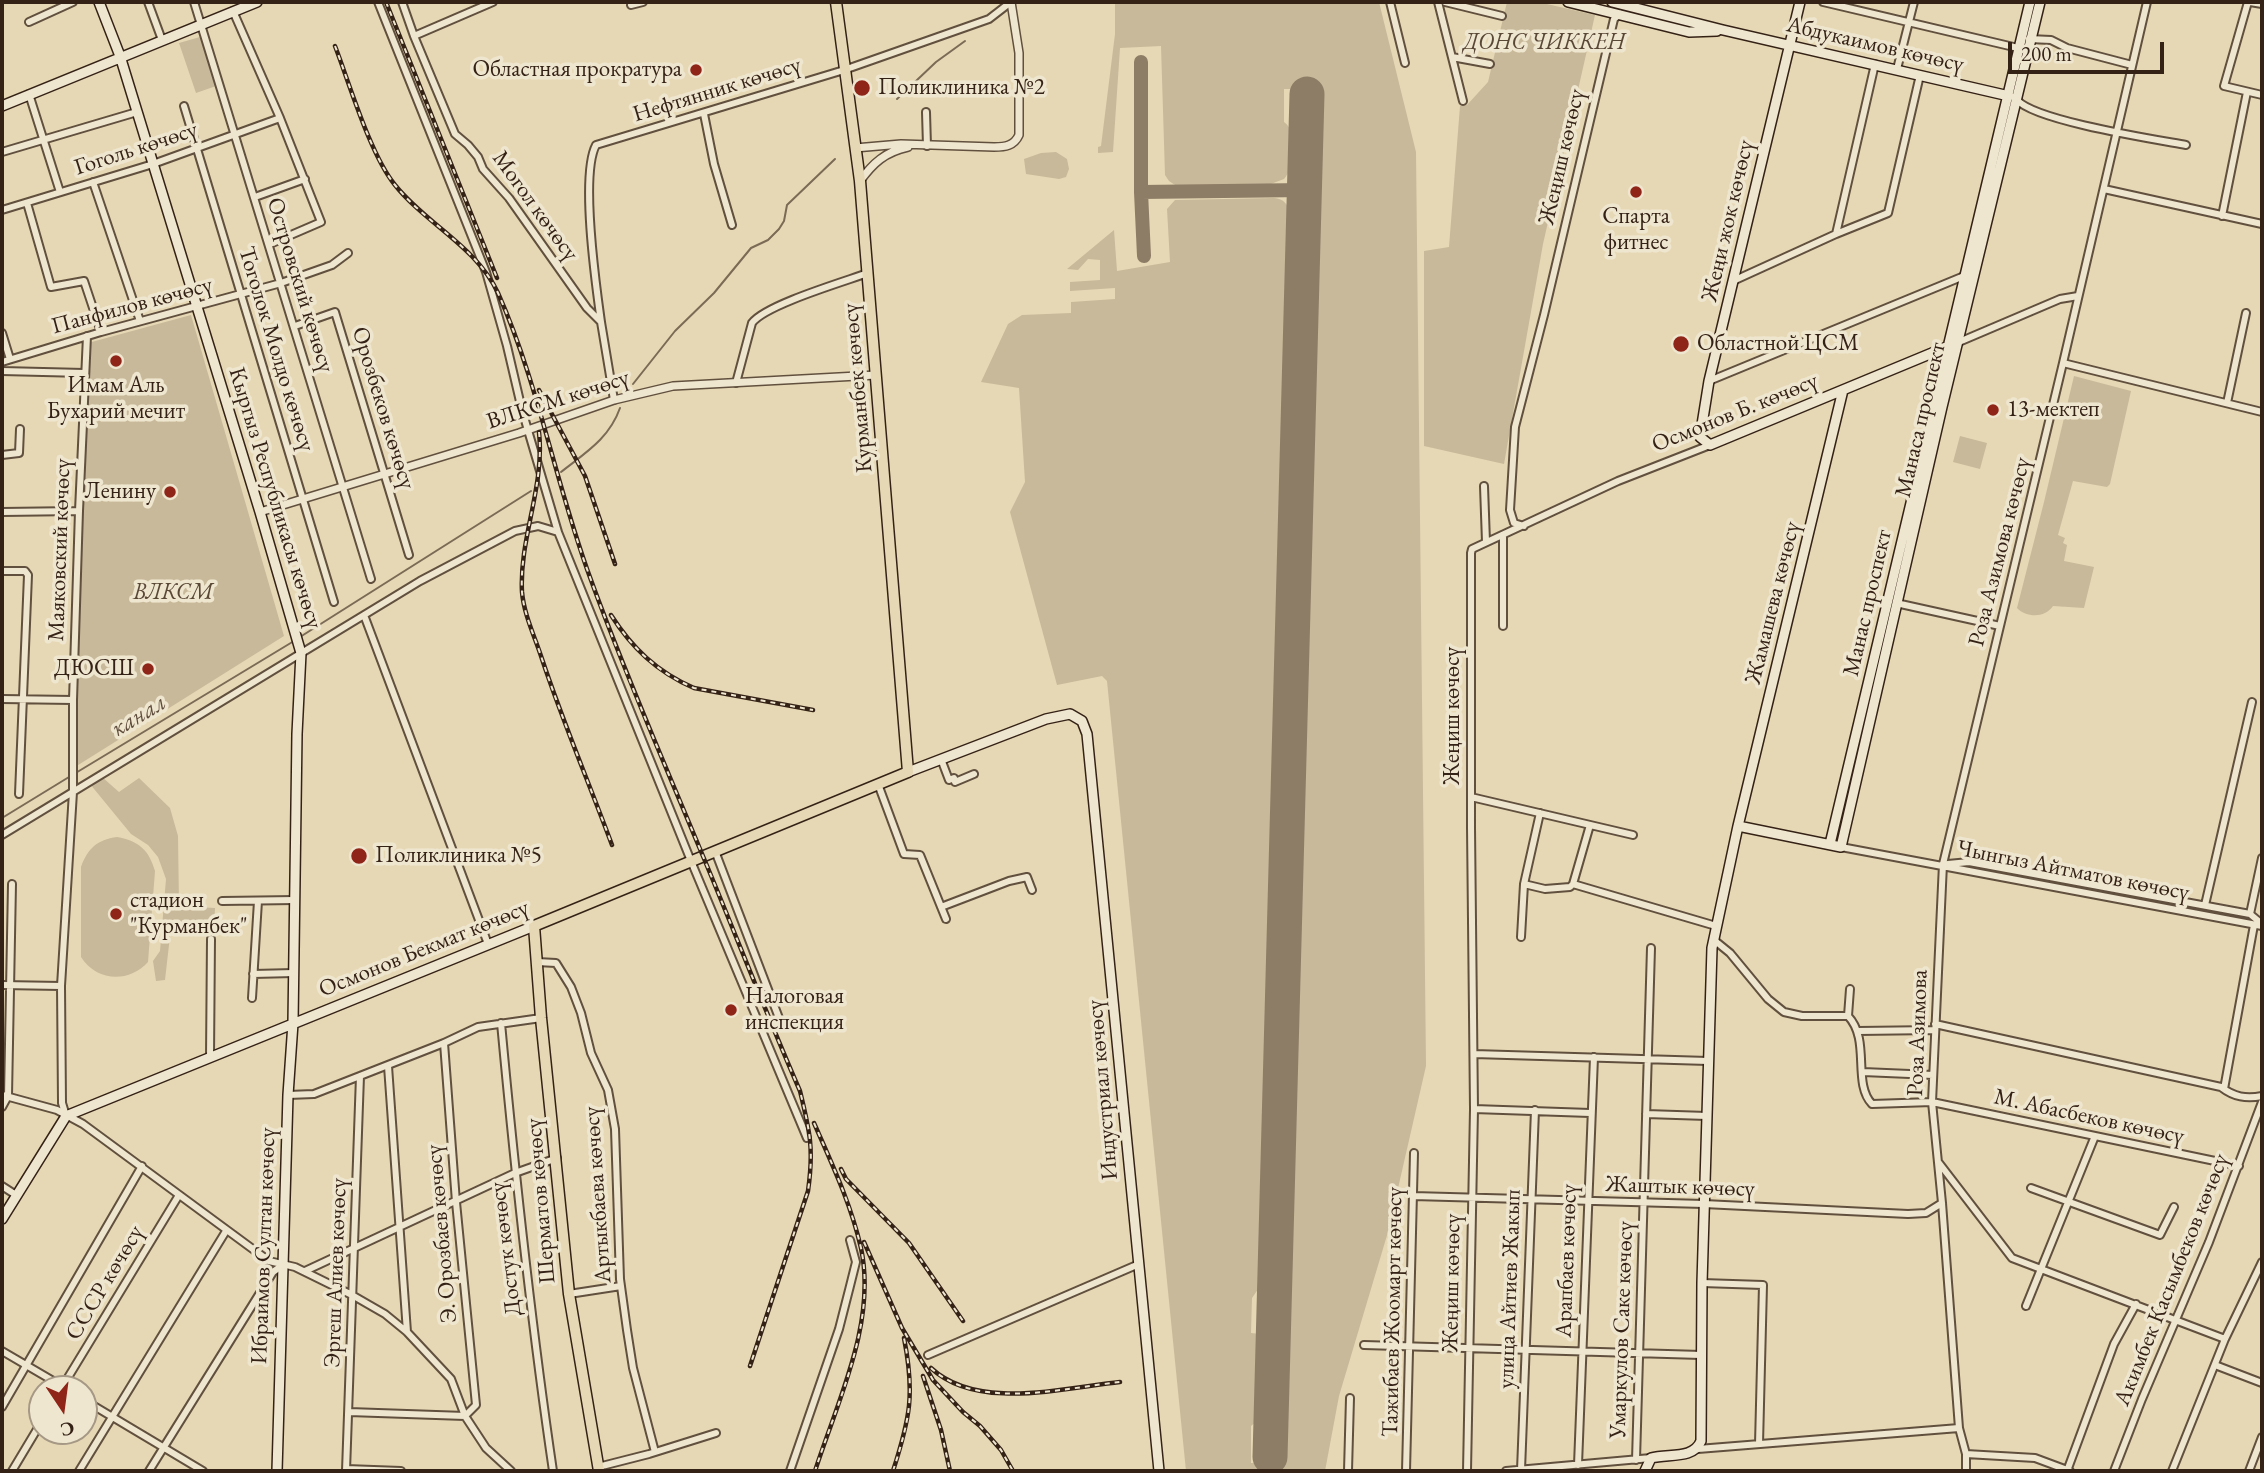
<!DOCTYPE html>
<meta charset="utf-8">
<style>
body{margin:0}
#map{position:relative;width:2264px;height:1473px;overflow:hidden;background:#e6d8b5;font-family:"EB Garamond",serif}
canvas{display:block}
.frame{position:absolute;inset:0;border:4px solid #352216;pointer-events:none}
.north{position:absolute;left:28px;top:1375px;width:70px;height:70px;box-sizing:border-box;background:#efe6cf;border:2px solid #a59885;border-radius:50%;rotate:167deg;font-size:19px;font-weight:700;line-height:28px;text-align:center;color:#352216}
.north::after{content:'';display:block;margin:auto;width:24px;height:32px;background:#8f2418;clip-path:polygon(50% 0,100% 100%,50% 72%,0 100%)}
.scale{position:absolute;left:2008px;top:42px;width:156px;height:32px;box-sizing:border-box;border:4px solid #352216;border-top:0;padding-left:9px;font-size:21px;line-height:24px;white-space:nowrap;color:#352216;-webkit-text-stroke:5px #efe6cf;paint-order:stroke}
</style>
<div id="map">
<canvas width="2264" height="1473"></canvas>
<div class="frame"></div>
<div class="north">С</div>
<div class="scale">200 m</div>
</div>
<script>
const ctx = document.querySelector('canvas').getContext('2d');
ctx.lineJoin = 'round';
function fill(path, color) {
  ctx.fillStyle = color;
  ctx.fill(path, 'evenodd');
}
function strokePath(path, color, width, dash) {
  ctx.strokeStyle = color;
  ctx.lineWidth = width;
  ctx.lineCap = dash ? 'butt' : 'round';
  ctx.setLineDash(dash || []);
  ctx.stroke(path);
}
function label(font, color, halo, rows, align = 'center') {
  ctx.font = font + ' "EB Garamond",serif';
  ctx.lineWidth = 7;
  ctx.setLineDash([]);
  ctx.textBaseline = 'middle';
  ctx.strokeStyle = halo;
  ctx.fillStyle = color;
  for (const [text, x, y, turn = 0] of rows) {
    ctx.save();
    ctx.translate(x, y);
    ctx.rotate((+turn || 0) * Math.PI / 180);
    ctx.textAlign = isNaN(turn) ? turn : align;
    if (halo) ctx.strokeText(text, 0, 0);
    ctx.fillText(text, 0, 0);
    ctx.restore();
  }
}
const green = new Path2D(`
 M1115,2H1379L1416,152L1426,1066L1388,1232L1339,1396L1325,1471H1186L1107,681L1102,676L1057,685L1010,512L1025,482L1019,388L981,382L1008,324L1022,315L1071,313V302L1115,299V288L1070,291V282L1100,280V260L1088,259L1078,270L1067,269L1114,230L1117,271L1170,262L1167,209L1175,200L1274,198C1284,199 1288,204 1290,214L1261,1285L1252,1298L1251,1333L1260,1334L1258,1420L1251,1426V1463L1282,1464L1322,86L1293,85L1292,89H1284V122C1298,131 1295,168 1284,179L1268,185H1175L1169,181L1165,175L1161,46L1120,48L1113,152L1098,153V147L1101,146L1115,34Z
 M1507,2H1538L1595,15L1543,244L1504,464L1424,446V251L1449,247L1460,106L1467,105L1488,82Z
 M200,37L216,86L196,93L179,43Z
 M1056,152L1067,159L1069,169L1066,177L1059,179L1026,174L1024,159L1041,153Z
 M191,315L284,636L75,767V681L88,343Z
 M2074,376L2131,391L2110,484L2107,487L2073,481L2058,535L2065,538L2063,543L2067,545L2064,561L2094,567L2084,608L2053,606C2045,618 2027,618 2017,608L2044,502Z
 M1960,436L1987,443L1980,469L1953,462Z
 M102,777L119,792L139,778L170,808L178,836L179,906L215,908L214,929L171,927L165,980L156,981L153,961L160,951L166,879L158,857L148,845L131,834L90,784Z
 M117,837C139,841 149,850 155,871L148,962C129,983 97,982 81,957V867C88,848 97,840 117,837Z`);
const stream = new Path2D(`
 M897,99L936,62L965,41
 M633,384L675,331L714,293L751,248L768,240L779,229L784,221L787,205L835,159
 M561,472C585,453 609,439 620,408
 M300,637L531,491
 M74,774L294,641
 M2,818L69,777`);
const taxiway = new Path2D(`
 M1141,62V192L1144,256
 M1141,192L1305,190`);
const runway = new Path2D(`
 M1270,1457L1307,94`);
const minor = new Path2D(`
 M148,2L162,40
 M194,2L371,579
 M378,2L486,272L507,346L522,410L558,532
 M402,2L414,36L455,134L468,145L478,157L483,169L509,198L587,308L601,322L614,400
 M1390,2L1405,63
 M1438,2L1463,101
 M1445,2L1502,16
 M1823,2L2018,48
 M2248,2L2224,86L2262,95
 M2250,2L2262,4
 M631,5L643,2
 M233,11L280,118L321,222L270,244
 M29,22L73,2
 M414,36L493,2
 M2029,39L2051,40L2067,48L2132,65
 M1452,57L1490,64
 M1897,69L1914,2
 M29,94L60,192
 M2017,100C2036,121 2153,139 2186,145
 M184,106L334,602
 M926,112L927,146
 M704,114L714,164L732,225
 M2,152L137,112
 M93,182L140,321
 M2104,189L2262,224
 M255,197L305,179
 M27,203L51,287L84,281L101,332
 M2,210L153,164L280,118
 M2222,216L2247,92
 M1836,234L1875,64
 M1733,281L1836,234L1888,213L1920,75
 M601,322C596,286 580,175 596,145L844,70L989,19L1011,2
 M295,326L335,312L409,555
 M2,333L10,359
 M1959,342L2060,299L2078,296
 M2,362L101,332L281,283L332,265L348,253
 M2063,363L2262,412
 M2,371L84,373
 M1709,381L1964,276
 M736,383L752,323C765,305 843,282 868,273
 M2227,403L2246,313
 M2,455L19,453L20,429
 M1484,486L1486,542
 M2,512L79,511
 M1524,526L1514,523L1510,510L1515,427L1544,315L1614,19L1620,14
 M1503,535V626
 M2,571H25L28,575L19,794
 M1896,603L2000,626
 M364,615L488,944
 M2,699L73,700
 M941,759L949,780L954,778L955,782L974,774
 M878,784L904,854L920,855L946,919
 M1471,797L1633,835
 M2,835L420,581L515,531L538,526L558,532L691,861L807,1138
 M1841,847L2262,926
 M715,851L779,1018
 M1948,864L1969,862L2250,914L2262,924
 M1524,884L1540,813
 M1573,884L1590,825
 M222,901L295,900
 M2205,905L2252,702
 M941,907L1009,881L1027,877L1032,890
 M2250,914L2262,858
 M1521,937L1524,884L1545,889L1570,887L1573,884L1716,926
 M1714,940L1730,953L1768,999L1784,1012L1802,1016H1848C1871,1040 1852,1083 1872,1104L1932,1102L2239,1166
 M537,962L556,963L571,987L581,1013L591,1053L608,1090L615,1129L620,1279L627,1330L633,1368L655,1452
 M253,974L294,973
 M2,985L61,986
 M252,998L258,901
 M1848,1016L1850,989
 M501,1023C515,1173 531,1322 553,1471
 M1935,1024L2221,1087C2234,1097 2246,1099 2262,1096
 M1858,1031L1935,1030
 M1474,1054L1708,1061
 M210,1057L211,939
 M388,1066L407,1332
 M1863,1072L1933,1075
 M2224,1089L2254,925
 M2,1095L57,1110L83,1124L269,1261L295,1267L352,1295L385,1314L407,1332L451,1379L465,1416L486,1448L511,1471
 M288,1095L314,1094L444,1043L478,1027L541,1018
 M2,1107L8,1096L12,884
 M1474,1109L1590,1113
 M1646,1114L1707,1116
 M66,1116L62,1103L61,986L73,792V700L79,511L87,336
 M1939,1163L2012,1258L2225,1339
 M2,1186L16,1195
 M2031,1188L2160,1235L2174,1207
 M1413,1196L1704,1204L1908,1214L1926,1213L1942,1203
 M305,1271L515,1173L557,1158
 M1702,1283L1763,1285L1759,1444
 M569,1294L621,1286
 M2026,1306L2095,1136
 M1364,1345L1701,1355
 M2,1351L67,1389
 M928,1355L1139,1264
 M2215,1365L2262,1383
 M61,1389L179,1195
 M84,1400L203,1471
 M2,1407L142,1166
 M349,1412L465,1416L476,1405L456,1202L444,1043
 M1698,1449L1959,1428
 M1966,1454L2035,1458L2070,1471
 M1636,1460L1651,948
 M1578,1465L1594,1057
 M598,1467L649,1454L716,1433
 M346,1469L401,1471
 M1521,1470L1535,1110
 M12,1471L42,1421
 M79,1471L226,1231
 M149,1471L273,1272L284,1264
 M346,1471L360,1076
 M790,1471L839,1329L850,1286L856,1262L850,1240
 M1348,1471L1350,1398
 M1406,1471L1414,1153
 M1467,1471L1474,1109L1471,827V553L1472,549L1618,481L1710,445
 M1506,1471L1651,1458
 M1966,1471V1454L1959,1428L1942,1203L1932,1102L1943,864L2063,363L2147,2
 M2067,1471L2114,1344L2136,1304
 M2114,1471L2142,1399L2209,1242L2262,1102
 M2172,1471L2225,1339L2262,1262
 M2249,1471L2262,1437`);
const tertiary = new Path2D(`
 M855,148L901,144L994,147C1005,147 1014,146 1019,135V53L1011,2
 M860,181C873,163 885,152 908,147
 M260,512L519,433L614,400L673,386L876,375`);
const secondary = new Path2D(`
 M99,2L120,56L260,512L301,653L297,734L293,1023L288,1095L277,1471
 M1568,2L1689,32L1717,31
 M1612,2L1723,30L2009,96
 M1800,2L1709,381L1700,437L1710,445L1949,346
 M2,106L257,2
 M908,772L1046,719L1070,714L1082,721L1087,734L1159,1471
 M1738,826L1841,847L1942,407L2040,2
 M1830,844L2030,2
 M2,1219L66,1116L534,926
 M1645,1471L1651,1458C1668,1453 1693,1460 1701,1441L1702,1283L1712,948L1738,826L1843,390`);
const primary = new Path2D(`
 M599,1471L569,1294L541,1018L534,926L908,772L860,181L836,2`);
const rail = new Path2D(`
 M386,2L497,278
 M335,46C350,85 370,154 395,185C426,224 476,246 498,293C539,385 556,486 591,580C624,671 663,760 700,849C734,930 765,1011 800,1091C810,1132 814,1149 808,1191L750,1366
 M539,390L585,476L615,564
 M539,432C545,486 519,539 522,592C524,615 535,637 542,659C563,722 589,783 612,845
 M611,615C632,648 657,672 694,688L813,710
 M814,1123C832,1164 851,1204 861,1248C877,1323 837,1402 815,1471
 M841,1169L846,1179L909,1243L963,1321
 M864,1242L902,1328L933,1380L963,1412L980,1426L1001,1450L1013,1471
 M931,1368C977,1411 1063,1388 1120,1382
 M923,1376L941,1430L950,1471
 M893,1471C910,1418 915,1394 904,1338`);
const markers = [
 [696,70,7,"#8f2418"],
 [862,88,9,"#8f2418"],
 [1636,192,7,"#8f2418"],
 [1681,344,9,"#8f2418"],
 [116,361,7,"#8f2418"],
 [1993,410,7,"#8f2418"],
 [170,492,7,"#8f2418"],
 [148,669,7,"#8f2418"],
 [359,856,9,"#8f2418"],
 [116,914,7,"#8f2418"],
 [731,1010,7,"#8f2418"]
];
const parkNames = [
 ["ДОНС ЧИККЕН",1544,43],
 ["ВЛКСМ",173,593]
];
const streetNames = [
 ["Абдукаимов көчөсү",1875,45,13],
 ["Нефтянник көчөсү",717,90,-17],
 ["Гоголь көчөсү",136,149,-18],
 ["Жеңиш көчөсү",1562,157,-77],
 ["Могол көчөсү",535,206,54],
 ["Жеңи жок көчөсү",1728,221,-77],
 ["Островский көчөсү",300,285,73],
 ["Панфилов көчөсү",132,306,-15],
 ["Тоголок Молдо көчөсү",276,349,73],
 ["Курманбек көчөсү",858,388,-95],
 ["ВЛКСМ көчөсү",558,400,-18],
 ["Орозбеков көчөсү",383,408,73],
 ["Осмонов Б. көчөсү",1735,413,-22],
 ["Манаса проспект",1921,420,-77],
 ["Кыргыз Республикасы көчөсү",275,498,73],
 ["Маяковский көчөсү",60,550,-88],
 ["Роза Азимова көчөсү",2000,552,-76],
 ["Жамашева көчөсү",1773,603,-76],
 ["Манас проспект",1868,603,-77],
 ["Жеңиш көчөсү",1453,716,-90],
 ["Чынгыз Айтматов көчөсү",2073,871,11],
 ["Осмонов Бекмат көчөсү",424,949,-22],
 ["Роза Азимова",1918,1033,-88],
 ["Индустриал көчөсү",1103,1090,-95],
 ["М. Абасбеков көчөсү",2089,1117,12],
 ["Жаштык көчөсү",1680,1187,2],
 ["Артыкбаева көчөсү",598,1195,-94],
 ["Шерматов көчөсү",541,1201,-95],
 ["Э. Орозбаев көчөсү",442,1234,-95],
 ["Ибраимов Султан көчөсү",264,1246,-88],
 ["Достук көчөсү",506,1249,-97],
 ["Арапбаев көчөсү",1567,1261,-88],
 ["Эргеш Алиев көчөсү",336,1273,-88],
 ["Акимбек Касымбеков көчөсү",2172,1280,-68],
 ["СССР көчөсү",105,1283,-59],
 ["Жеңиш көчөсү",1452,1283,-89],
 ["улица Айтиев Жакып",1510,1289,-88],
 ["Тажибаев Жоомарт көчөсү",1393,1312,-89],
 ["Умаркулов Саке көчөсү",1622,1330,-88]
];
const poiNames = [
 ["Областная прократура",682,70,"right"],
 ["Поликлиника №2",878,88],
 ["Спарта",1636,217,"center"],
 ["фитнес",1636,243,"center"],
 ["Областной ЦСМ",1697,344],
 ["Имам Аль",116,386,"center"],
 ["Бухарий мечит",116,412,"center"],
 ["13-мектеп",2007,410],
 ["Ленину",156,492,"right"],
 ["ДЮСШ",134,669,"right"],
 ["Поликлиника №5",375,856],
 ["стадион",130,901],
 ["\"Курманбек\"",130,927],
 ["Налоговая",745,997],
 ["инспекция",745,1023]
];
const waterNames = [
 ["канал",139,716,-31]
];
fill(green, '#c8b99a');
strokePath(stream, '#7b6a55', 2);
strokePath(taxiway, '#8e7d66', 14);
strokePath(runway, '#8e7d66', 35);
strokePath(minor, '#61503e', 10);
strokePath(tertiary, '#61503e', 10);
strokePath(secondary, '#352216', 12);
strokePath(primary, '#352216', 13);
strokePath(minor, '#efe6cf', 6);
strokePath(tertiary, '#efe6cf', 7);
strokePath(secondary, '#efe6cf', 9);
strokePath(primary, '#e6d8b5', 10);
strokePath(rail, '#352216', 4.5);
strokePath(rail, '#efe6cf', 2, [5]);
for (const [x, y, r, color] of markers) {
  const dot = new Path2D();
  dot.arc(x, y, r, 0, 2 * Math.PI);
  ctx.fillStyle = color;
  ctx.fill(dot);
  strokePath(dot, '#efe6cf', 2.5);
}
label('italic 23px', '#5a4837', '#efe6cf', parkNames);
label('23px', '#352216', '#efe6cf', streetNames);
label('23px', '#352216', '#efe6cf', poiNames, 'left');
label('italic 24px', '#5e4c3b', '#efe6cf', waterNames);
</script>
